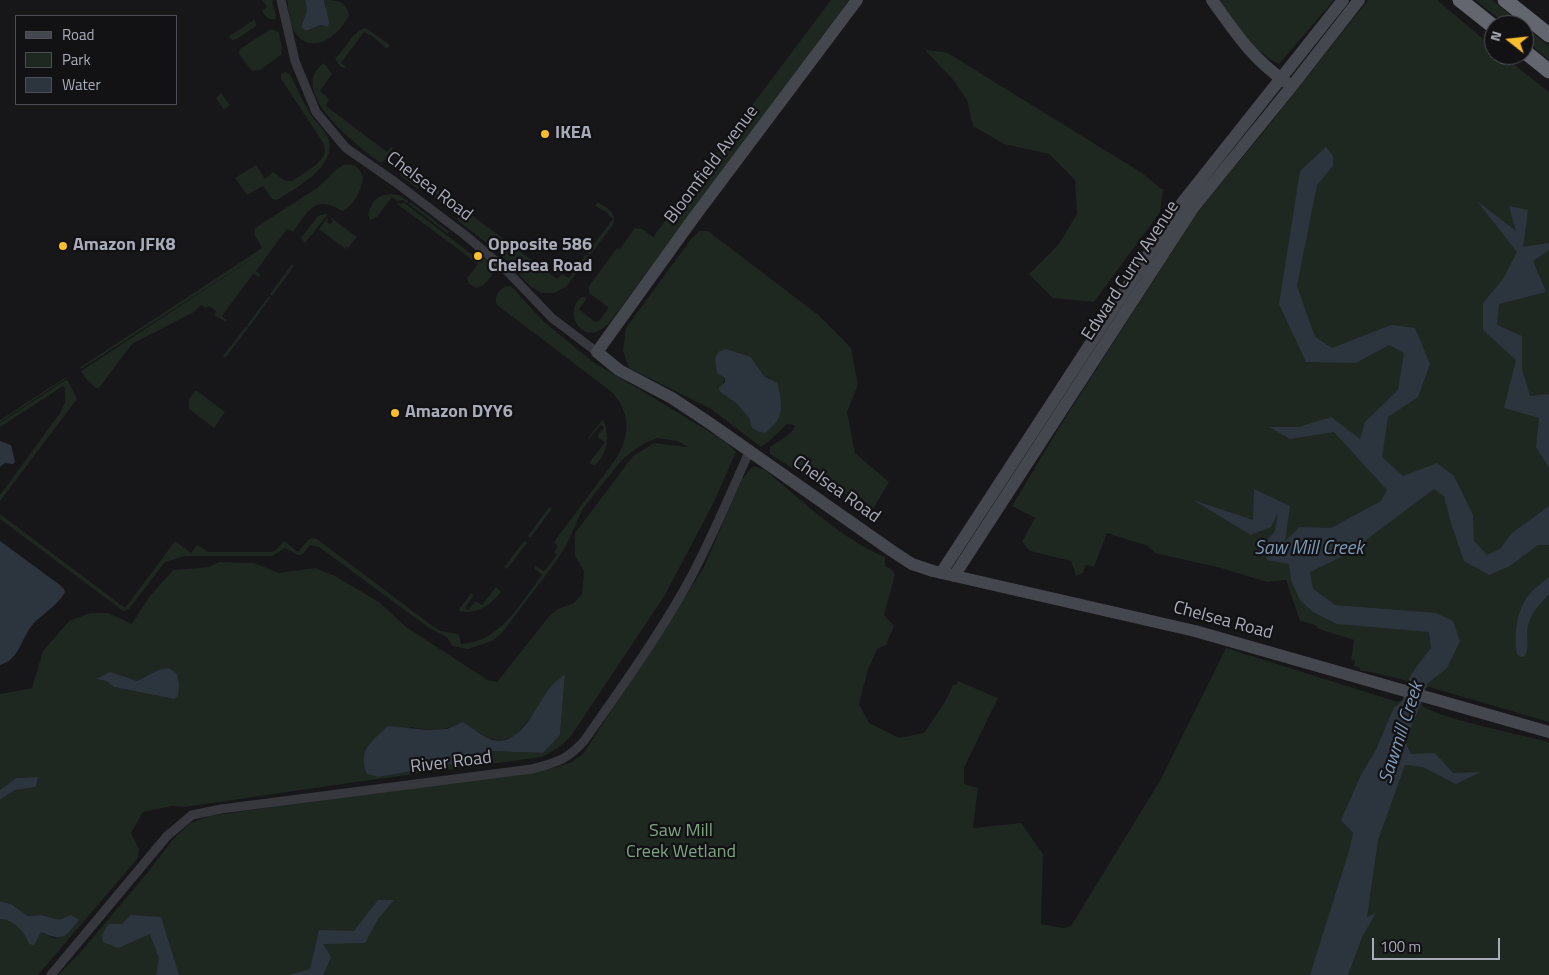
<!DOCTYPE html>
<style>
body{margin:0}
#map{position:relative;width:1549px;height:975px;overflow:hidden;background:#171619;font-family:"Titillium Web",sans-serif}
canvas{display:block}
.legend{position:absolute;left:15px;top:15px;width:162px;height:90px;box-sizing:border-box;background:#121114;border:1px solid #4e4f56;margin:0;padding:6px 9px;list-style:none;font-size:15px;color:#a8acb9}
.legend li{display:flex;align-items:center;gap:10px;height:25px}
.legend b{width:25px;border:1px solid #4e4f56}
.north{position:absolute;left:1484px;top:15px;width:50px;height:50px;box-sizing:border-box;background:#121114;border:1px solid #4e4f56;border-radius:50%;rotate:286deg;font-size:14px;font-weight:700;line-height:20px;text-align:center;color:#a8acb9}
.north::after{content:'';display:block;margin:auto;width:18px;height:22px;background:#fcbe2b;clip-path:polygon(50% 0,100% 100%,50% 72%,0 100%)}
.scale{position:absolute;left:1372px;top:938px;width:128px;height:22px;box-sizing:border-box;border:2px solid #a8acb9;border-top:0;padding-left:6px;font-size:15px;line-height:18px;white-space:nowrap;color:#a8acb9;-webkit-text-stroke:4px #121114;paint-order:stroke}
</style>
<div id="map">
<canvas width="1549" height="975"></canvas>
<ul class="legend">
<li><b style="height:6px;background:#45474e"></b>Road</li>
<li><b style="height:14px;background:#1e2720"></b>Park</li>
<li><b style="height:14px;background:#2c353e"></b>Water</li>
</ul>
<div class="north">N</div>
<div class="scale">100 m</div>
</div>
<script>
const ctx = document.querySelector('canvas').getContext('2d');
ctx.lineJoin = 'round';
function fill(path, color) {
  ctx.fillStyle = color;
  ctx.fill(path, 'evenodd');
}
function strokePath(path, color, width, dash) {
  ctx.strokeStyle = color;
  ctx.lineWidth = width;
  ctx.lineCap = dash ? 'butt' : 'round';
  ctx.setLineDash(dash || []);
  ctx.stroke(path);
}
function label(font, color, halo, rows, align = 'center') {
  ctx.font = font + ' "Titillium Web",sans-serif';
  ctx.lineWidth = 4.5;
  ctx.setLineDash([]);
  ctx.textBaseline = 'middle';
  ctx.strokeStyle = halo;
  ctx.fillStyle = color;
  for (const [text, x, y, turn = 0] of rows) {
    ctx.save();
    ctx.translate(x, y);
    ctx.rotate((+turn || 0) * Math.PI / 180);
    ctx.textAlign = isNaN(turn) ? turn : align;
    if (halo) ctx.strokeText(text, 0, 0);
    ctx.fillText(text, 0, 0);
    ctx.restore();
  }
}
const green = new Path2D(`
 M262,0H274L272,1L276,15L275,19C269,21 265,16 262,11L267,7Z
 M287,0H305L307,10L301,27L306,31L321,25L326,6L324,0C336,0 347,1 349,15C340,36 310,58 294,31C289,22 289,10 287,0Z
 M831,0H849L610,322C583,352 561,311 582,297L587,298L579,309L595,322L599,321L607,310L608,307L589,293V286L617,248L620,249L635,228L642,229L653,237Z
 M1217,0H1334L1286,56L1279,64C1252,51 1235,23 1217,0Z
 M1368,0H1437L1494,48V55H1502L1549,92V722L1429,687L1425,689L1426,687L1408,682V685L1406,681L1403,680L1376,673L1359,670L1360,668L1354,667L1355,661L1351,659L1354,640L1319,629L1315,625L1300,621L1286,580L1267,582L1221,568L1155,553L1148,546L1107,533L1094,567L1086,565L1083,573L1076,576L1071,561L1030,551L1022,542L1035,518L1012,506L1063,421L1197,213L1266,129Z
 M1475,0H1492L1523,25H1507Z
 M255,19L256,26L237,39L232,40L228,37Z
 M1524,26L1549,46V60L1524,39Z
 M366,28L390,45L387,49L371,35H369L364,32L341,63L346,67L343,68L339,65L335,58C346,50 352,30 366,28Z
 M269,30H274L279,33L282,48L281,55L260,70L252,71L239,54L240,49Z
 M925,50L946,52L1142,173L1163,190L1160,212L1094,302L1053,298L1029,274L1059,244L1077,214L1075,180L1049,154L1004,144L973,126L967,100L954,81Z
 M324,63L332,74L320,91L329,99L326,106L387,152L391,147L393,148L383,162H379C359,147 284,90 324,63Z
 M285,72L290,74C297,88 303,102 311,115C317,123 326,131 329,140C336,167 296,188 277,200L272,199L263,186L247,195L235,178L256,165L265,179L273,172C278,175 284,182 290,181C295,180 300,176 304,173C316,165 331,157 322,141L281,79V74Z
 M221,93L230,105L224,110L216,98Z
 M403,155L401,162L557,279L562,274L569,278L586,254L589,256L566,287L554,293H542L531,287L497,251L457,220L459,216L420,187L418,189L400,175L398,164Z
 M343,165C353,163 360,167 363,177C363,187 353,208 342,211C314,194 309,211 293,232L287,229L256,271L260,275V277L253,274L222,316L227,320L226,322L215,316L216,311L209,306L206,308L201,305L194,312L132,344L99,388H96L87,380L81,371L264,251L81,369L80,367L84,365L262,248L254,234L255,228L317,188L337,169Z
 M390,194L399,195L408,201L407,203L403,200L397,201L392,197L377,217L370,220L368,215C371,202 376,195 390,194Z
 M403,202L478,259L480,255C484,258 491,262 493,267C495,275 484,287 476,288L469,284L467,278L478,264L396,203L402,204Z
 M410,202L437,222L438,225L439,224L449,232L448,234L409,204Z
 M598,202C607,208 618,213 613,225L590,255L587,253L613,219L608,215V213L595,206Z
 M324,214H328L305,243L301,238L318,216Z
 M329,216L357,237L348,248L345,246L347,250L319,229L327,218L328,219L327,222L330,224L333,221Z
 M699,231H708L817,314L851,348L858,385L847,412L855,453L889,482L873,509L857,494H833L770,454V447C778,441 791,435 795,427L794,425L787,424L767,443L761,447L711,409L629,368L623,351L626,328L691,239ZM726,350L751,357L764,376L770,378L772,427L765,433L759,432L752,428L749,418L736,403L720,392L725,378L721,375Z
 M292,264L294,266L272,296L270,294Z
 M509,286L516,290L521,298H522L542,320L593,362L627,382V384L629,383L723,440V442L725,441L736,452L714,502L665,595L571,736L558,748L542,757L356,782L185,807L172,806L143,812L131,833L139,849L138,858L38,975H0V919C14,920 24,931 29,944L41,932L55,939L59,921L41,915L28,916L11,904L0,901V800L15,790L36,787L38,777L16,778L0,790V694L32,688L43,651L69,621L90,613H108L132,624L149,597L173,570L209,567L219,562L254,563L279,573L315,568L335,576L379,602L406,627L488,680L497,682L550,615L558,609L574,603L582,594L584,571L575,556V533L633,456L654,443L688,447L677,441L657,438L645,443L629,454L621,461L582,510L568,542L558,559L502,633L492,641L468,649L452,646L447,637L429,628L319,547L310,545L303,554L298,555L285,548L272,556H185L165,562L129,609L123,611L0,519V514L125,608L175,541L191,553L197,545L209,552H272L277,549L284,541L298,552L308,540L312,538L317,539L434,627L441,631L459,634L461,644C501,642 520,603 542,575L535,569V566L544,571L557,555L554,552L558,547L554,542L615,460C630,437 631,415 613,393L497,305C493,296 500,287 509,286ZM158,670L174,699L114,687L106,681L96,679L137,681ZM565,675L560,735L543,753L488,751L473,760L379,777L410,727C433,731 442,732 463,722C484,735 491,746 515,736Z
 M269,296L271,297L249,327L247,325Z
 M246,326L248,328L225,358L223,356Z
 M66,377L67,378L0,422V420Z
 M67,379L77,399L0,501V495L60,413L65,402V388L63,386L0,427V423Z
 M196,390L225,412L214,428L189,409V399Z
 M603,419C610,436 608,454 594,466L589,463L605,442L597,437L604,427L600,425L589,439L588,438Z
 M753,466L765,470C800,499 843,540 885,557V566L894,571L893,573L895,575L884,615L894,626L886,645L877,649L868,670L859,704L869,723L899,738L924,733L945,702L953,685H956L958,681L998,698L964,768V784L978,788L973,828L1021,823L1043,854L1041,924L1063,928L1071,926L1161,779L1226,648L1398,702L1404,699L1400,704L1315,975H58L79,954L147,873L173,839L190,823L209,816L557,767L572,762L583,754L703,569L742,479Z
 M549,507L552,509L530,538L528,536Z
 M524,541L527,543L507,569L504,567Z
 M496,587L501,592C490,606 476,615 458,611L471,593L474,595L465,608L468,610L476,601L482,605Z
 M1421,704C1430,717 1528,736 1549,742V975H1346L1374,837L1405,742Z`);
const water = new Path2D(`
 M305,0H324L329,22L328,27L321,25L306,31L301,27L307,10Z
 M1326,147L1333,156V166L1317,185L1297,286L1315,337L1332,348L1391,325L1415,328L1430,364L1418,397L1388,417L1382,457L1403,476L1437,463L1454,476L1473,515L1474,541L1487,555L1500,549L1512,533L1549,506V545H1538L1510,566L1489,575L1464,561L1452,526L1444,496L1434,489L1349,553L1310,572L1313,589L1335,605L1436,613L1453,621L1460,641L1447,668L1427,684L1421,704L1405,742L1411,754L1435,753L1453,773L1481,772L1456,784L1423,767L1405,765L1378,840L1367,917L1376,913L1362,937L1348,975H1310L1349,851L1353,833L1341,820L1362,773L1376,750L1394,707C1408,701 1404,688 1410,677C1415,667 1424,658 1431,648L1429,632L1337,624L1313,612L1300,600L1291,580L1289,564L1267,560L1263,545L1275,531L1278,513L1271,527L1251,535L1193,500L1253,520L1254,489L1290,506L1285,541L1300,527L1331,528L1381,501L1387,490L1334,432L1290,439L1269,427H1299L1331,417L1360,439L1365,422L1398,390L1404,353L1389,345L1356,363L1306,362L1279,304L1300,171Z
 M1477,201L1516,231L1509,206L1528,210L1523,247L1549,243V250L1533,261L1546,292L1499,304L1497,325L1522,336V369L1530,396L1549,394V468L1536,447L1539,418L1504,408L1516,360L1483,330V303L1503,279L1517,252Z
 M726,349L751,357L764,376L777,383C783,405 785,418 765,433L759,432L752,428L749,418L736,403L720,392L719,388L725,382V378L717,373L715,358L718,352Z
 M0,441L11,445L15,462L13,464L5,463L0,467Z
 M0,541L60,585L64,589L65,592C58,605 44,613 34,623C21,637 20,660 0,665Z
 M1549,577V594C1539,605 1528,616 1527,632C1527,641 1529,647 1525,656L1521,657L1517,654C1514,635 1516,612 1528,596C1533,589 1542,583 1549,577Z
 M169,668L177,674L179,684L178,696L174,699L114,687L106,681L96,679L110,672L137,681L158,670Z
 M565,674L560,735L543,753L488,751L473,760L379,777L367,774C357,750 372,741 388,726L428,730L447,729L463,722C472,727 484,738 493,740C523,747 537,701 553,684C556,681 561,678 565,674Z
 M38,777L36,787L15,790L0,800V790L16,778Z
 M378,900H394L378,919L365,943L323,944L331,957L323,975H289L310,969L319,930L354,931Z
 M0,901L11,904L28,916L41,915L59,920L71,915L79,920C65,937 63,942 41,932L34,945L29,944C24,931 14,920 0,919Z
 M131,915L161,917L179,975H156L159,958L150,934L118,948L103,942L102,936L108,924H122Z`);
const street = new Path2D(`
 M281,0L295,61L316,112L346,148L395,182L465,235L506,270L552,318L597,352
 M51,975L167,836L192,815L221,809L532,769C557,762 567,760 584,741C619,691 655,641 685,588C710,544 729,496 750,450`);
const secondary = new Path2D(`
 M857,0L695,216L597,352L619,370L672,398L708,422L892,551L912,564L933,571L1195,631L1549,732
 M1212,0C1235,32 1252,59 1286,82
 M941,573L1182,203L1343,0
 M954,576L1193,208L1292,86L1359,0`);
const highway = new Path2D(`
 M1460,0L1494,27
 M1505,0L1549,35
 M1524,51L1549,71`);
const markers = [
 [545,134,5,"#fcbe2b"],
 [63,246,5,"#fcbe2b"],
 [478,256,5,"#fcbe2b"],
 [395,413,5,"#fcbe2b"]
];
const poiNames = [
 ["IKEA",555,134],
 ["Amazon JFK8",73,246],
 ["Opposite 586",488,246],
 ["Chelsea Road",488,267],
 ["Amazon DYY6",405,413]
];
const streetNames = [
 ["Bloomfield Avenue",712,165,-53],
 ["Chelsea Road",429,187,37],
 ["Edward Curry Avenue",1131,271,-57],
 ["Chelsea Road",836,490,35],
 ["Chelsea Road",1223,621,15],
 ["River Road",451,763,-7]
];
const parkNames = [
 ["Saw Mill",681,832],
 ["Creek Wetland",681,853]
];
const waterNames = [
 ["Saw Mill Creek",1309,549],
 ["Sawmill Creek",1402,733,-72]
];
fill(green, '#1e2720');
fill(water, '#2c353e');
strokePath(street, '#37383e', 9);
strokePath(secondary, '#45474e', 12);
strokePath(highway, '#63666f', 15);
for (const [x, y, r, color] of markers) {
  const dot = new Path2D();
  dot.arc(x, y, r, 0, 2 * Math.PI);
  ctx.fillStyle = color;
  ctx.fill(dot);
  strokePath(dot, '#121114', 2);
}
label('bold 18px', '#a8acb9', '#121114', poiNames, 'left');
label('18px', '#a8acb9', '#121114', streetNames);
label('18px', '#7ea582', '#121114', parkNames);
label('italic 19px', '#7d99b6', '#121114', waterNames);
</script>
